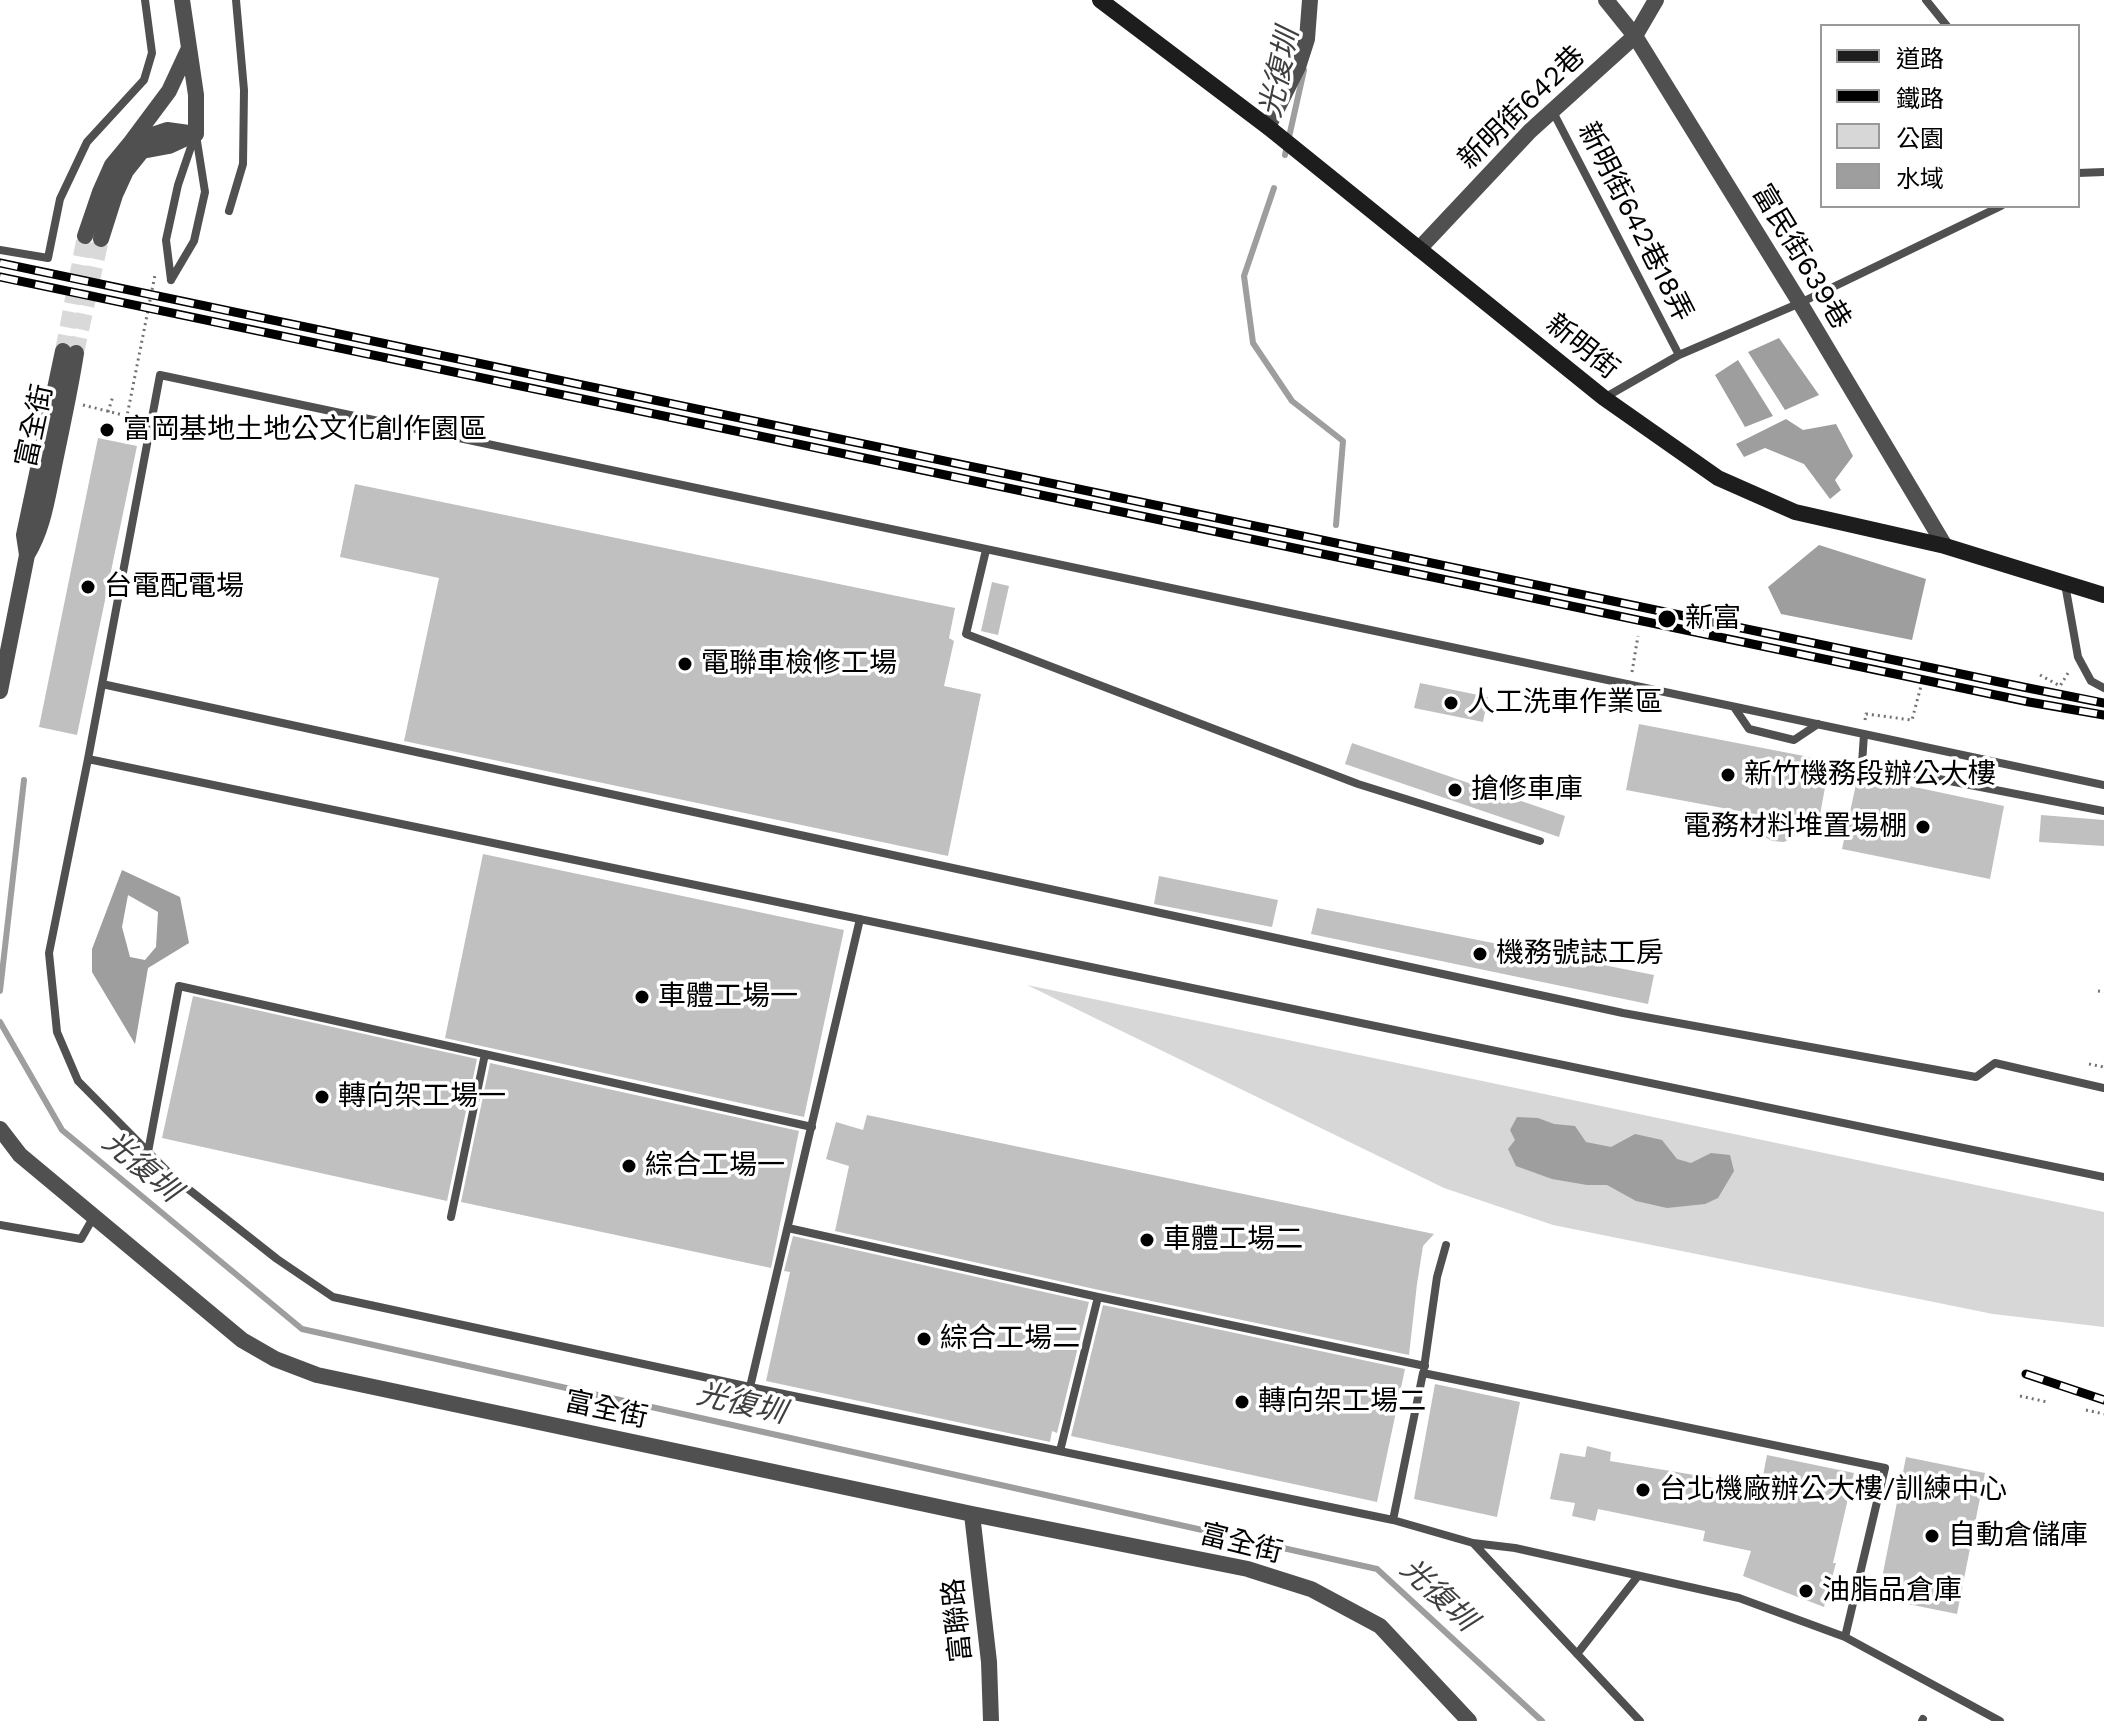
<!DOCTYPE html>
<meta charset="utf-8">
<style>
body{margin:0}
#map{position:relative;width:2104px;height:1721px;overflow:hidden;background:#fff;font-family:"Work Sans","Noto Sans TC",sans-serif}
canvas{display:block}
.legend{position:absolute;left:1820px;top:24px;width:260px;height:184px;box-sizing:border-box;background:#fff;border:2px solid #999;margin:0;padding:10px 14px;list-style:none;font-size:24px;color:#000}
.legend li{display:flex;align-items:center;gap:16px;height:40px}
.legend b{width:40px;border:2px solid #999}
</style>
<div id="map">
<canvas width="2104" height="1721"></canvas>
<ul class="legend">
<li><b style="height:10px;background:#1d1d1d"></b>道路</li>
<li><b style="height:10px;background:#000"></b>鐵路</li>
<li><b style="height:22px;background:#d7d7d7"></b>公園</li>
<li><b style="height:22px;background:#9e9e9e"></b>水域</li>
</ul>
</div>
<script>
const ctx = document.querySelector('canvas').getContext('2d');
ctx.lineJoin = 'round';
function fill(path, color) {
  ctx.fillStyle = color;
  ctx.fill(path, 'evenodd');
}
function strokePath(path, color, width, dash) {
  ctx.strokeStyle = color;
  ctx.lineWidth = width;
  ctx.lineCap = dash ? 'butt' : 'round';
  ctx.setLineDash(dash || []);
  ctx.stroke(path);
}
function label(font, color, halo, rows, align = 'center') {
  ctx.font = font + ' "Work Sans","Noto Sans TC",sans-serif';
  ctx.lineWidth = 7;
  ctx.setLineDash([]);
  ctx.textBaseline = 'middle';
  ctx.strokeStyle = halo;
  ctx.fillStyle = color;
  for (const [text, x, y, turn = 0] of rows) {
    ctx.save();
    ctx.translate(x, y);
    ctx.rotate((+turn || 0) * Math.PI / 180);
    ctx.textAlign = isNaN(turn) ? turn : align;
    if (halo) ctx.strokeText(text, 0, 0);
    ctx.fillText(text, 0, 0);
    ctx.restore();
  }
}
const green = new Path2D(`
 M1027,985L2104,1212V1327L1993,1314L1553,1225L1444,1188Z`);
const water = new Path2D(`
 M1779,338L1819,395L1785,410L1748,352Z
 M1738,360L1773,416L1745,427L1715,375Z
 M1786,419L1803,430L1836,424L1853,456L1835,480L1841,490L1830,499L1804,464L1765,448L1744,457L1736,444Z
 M1819,545L1926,579L1912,640L1781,614L1768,587Z
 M122,870L180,897L189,943L148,968L135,1044L92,972V949ZM128,895L158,912L156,947L145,960L130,957L122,927Z
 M1517,1117L1538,1118L1554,1124L1575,1126L1586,1142L1611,1147L1635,1134L1662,1140L1677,1159L1691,1163L1711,1153L1730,1155L1734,1171L1718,1198L1705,1204L1667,1208L1636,1201L1607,1185H1587L1552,1179L1516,1166L1508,1149L1515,1140L1510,1130Z`);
const stream = new Path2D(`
 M1285,155L1304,70
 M1274,188L1244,276L1253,343L1292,401L1343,441L1336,525
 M0,991L24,780
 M0,1022L62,1130L302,1329L1377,1569L1542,1721`);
const building = new Path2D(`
 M98,438L137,446L77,735L39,727Z
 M355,484L955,608L949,638L954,641L944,686L981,694L948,856L404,741L439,578L340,557Z
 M992,582L1009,586L998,635L981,631Z
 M1420,683L1488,697L1483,722L1414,708Z
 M1639,724L1830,761L1818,825L1805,823L1792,838L1784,842L1772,841L1763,836L1759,830L1755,814L1626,790Z
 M1352,743L1565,816L1559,837L1345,764Z
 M1858,775L2004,806L1990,879L1842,849Z
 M2041,815L2104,820V846L2039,842Z
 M483,854L844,930L804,1117L445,1038Z
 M1159,876L1278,900L1272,927L1154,904Z
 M1317,908L1654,975L1648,1004L1311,934Z
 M193,996L477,1059L447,1201L162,1138Z
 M490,1063L799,1131L771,1268L461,1202Z
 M867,1115L1434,1234L1423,1246L1417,1284L1409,1355L1099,1290L835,1231L849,1166L826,1159L836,1122L863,1130Z
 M793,1236L1089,1302L1057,1433L1052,1431L1050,1442L766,1381L790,1272L784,1271Z
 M1103,1305L1405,1369L1377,1502L1071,1436Z
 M1435,1384L1520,1402L1497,1517L1414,1499Z
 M1587,1446L1611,1452L1610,1461L1761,1486L1767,1455L1854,1473L1833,1563H1836L1824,1607L1743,1576L1751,1551L1703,1541L1705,1531L1598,1509L1595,1521L1572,1516L1575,1503L1550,1499L1560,1453L1585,1457Z
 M1906,1457L1985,1473L1957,1614L1878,1598Z`);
const streetTunnel = new Path2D(`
 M63,351L85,236
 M76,353L101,239`);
const path = new Path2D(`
 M83,405L127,416L155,275
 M108,412L113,396
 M1632,672L1638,636
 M2040,675L2060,686L2070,670
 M1865,720L1866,714L1912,720L1921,686
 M2098,991L2104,992
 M2089,1064L2104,1067
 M2020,1396L2047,1402
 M2086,1410L2104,1414`);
const lane = new Path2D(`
 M1926,0L1947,26
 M1552,110L1679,355
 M2078,173L2104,172
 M229,211L243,164L244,90L236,0
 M0,250L48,258L60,199L87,142L144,80L152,53L145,0
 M171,280L194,241L205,192L196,135
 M171,280L166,240L178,185L194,138
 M1604,398L1679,355L1800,303L2001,206
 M986,550L966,634L1358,784L1540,841
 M2065,584L2078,657L2091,681L2104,688
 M102,684L1623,1013L1976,1077L1995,1063L2104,1088
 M1734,707L1749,729L1794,740L1818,724
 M1864,734L2104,785
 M88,759L2104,1177
 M148,1152L179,986L812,1127
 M451,1217L485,1054
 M0,1225L81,1239L93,1218
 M788,1228L1098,1297L1425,1366
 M1424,1368L1437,1277L1446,1245
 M750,1387L860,919
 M1060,1451L1098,1297
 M1393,1520L1423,1373L1885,1468L1845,1637
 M1474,1544L1640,1721
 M1577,1654L1638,1576
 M1922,1721L1923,1719
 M2000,1721L1845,1637L1739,1598L1515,1548L1473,1543L1393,1520L750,1387L333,1297L277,1259L173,1177L78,1081L57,1032L49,953L88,759L160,375L1864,734L1862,764L2104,811`);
const street = new Path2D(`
 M182,0L196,95V134
 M1606,0L1635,36L1800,303L1945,546
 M1268,127L1298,67L1307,39L1310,0
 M131,142L169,91L189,48
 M85,236L100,192L112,165L131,142L167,130L196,134
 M101,239L115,195L126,171L142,151L169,146L195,134
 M1419,249L1530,131L1635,36L1656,0
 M27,555L24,535L63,351
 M0,691L27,555C43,529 47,499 53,471C61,431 70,392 76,353
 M0,1129L20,1155L242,1340L275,1359L317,1375L972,1514L1248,1569L1311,1589L1380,1626L1469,1721
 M972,1514L989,1662L991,1721`);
const secondary = new Path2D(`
 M1100,0L1268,127L1604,398L1718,478L1795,512L1945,546L2104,595`);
const rail = new Path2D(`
 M0,263L2023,687L2104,703
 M0,277L2029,702L2104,715
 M2026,1374L2104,1400`);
const markers = [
 [107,430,8,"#000"],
 [88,587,8,"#000"],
 [1667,619,10,"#000"],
 [685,664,8,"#000"],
 [1451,703,8,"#000"],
 [1728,775,8,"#000"],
 [1455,790,8,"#000"],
 [1923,827,8,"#000"],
 [1480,954,8,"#000"],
 [642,997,8,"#000"],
 [322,1097,8,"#000"],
 [629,1166,8,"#000"],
 [1147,1240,8,"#000"],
 [924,1339,8,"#000"],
 [1242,1402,8,"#000"],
 [1643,1490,8,"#000"],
 [1932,1536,8,"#000"],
 [1806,1591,8,"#000"]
];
const streetNames = [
 ["新明街642巷",1522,108,-44],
 ["新明街642巷18弄",1635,222,63],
 ["富民街639巷",1801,257,59],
 ["新明街",1582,347,39],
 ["富全街",35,426,-78],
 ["富全街",606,1410,12],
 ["富全街",1241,1544,14],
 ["富聯路",958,1620,-96]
];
const poiNames = [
 ["富岡基地土地公文化創作園區",123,430],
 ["台電配電場",104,587],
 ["新富",1685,619],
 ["電聯車檢修工場",701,664],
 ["人工洗車作業區",1467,703],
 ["新竹機務段辦公大樓",1744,775],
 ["搶修車庫",1471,790],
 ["電務材料堆置場棚",1907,827,"right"],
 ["機務號誌工房",1496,954],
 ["車體工場一",658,997],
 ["轉向架工場一",338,1097],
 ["綜合工場一",645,1166],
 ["車體工場二",1163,1240],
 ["綜合工場二",940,1339],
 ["轉向架工場二",1258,1402],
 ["台北機廠辦公大樓/訓練中心",1659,1490],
 ["自動倉儲庫",1948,1536],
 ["油脂品倉庫",1822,1591]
];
const waterNames = [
 ["光復圳",1280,73,-78],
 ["光復圳",141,1167,40],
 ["光復圳",741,1404,13],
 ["光復圳",1438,1595,43]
];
fill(green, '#d7d7d7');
fill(water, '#9e9e9e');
strokePath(stream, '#9e9e9e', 6);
fill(building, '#c0c0c0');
strokePath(streetTunnel, '#d9d9d9', 16, [16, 8]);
strokePath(path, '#727272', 3, [2, 4]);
strokePath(lane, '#505050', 8);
strokePath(street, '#505050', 16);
strokePath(secondary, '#1d1d1d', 16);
strokePath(rail, '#000', 9);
strokePath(rail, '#fff', 6, [18]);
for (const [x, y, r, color] of markers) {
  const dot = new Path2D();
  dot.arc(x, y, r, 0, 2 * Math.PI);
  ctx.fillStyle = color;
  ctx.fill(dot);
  strokePath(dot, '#fff', 3);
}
label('28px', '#000', '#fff', streetNames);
label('28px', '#000', '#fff', poiNames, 'left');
label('italic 30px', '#3f3f3f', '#fff', waterNames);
</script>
